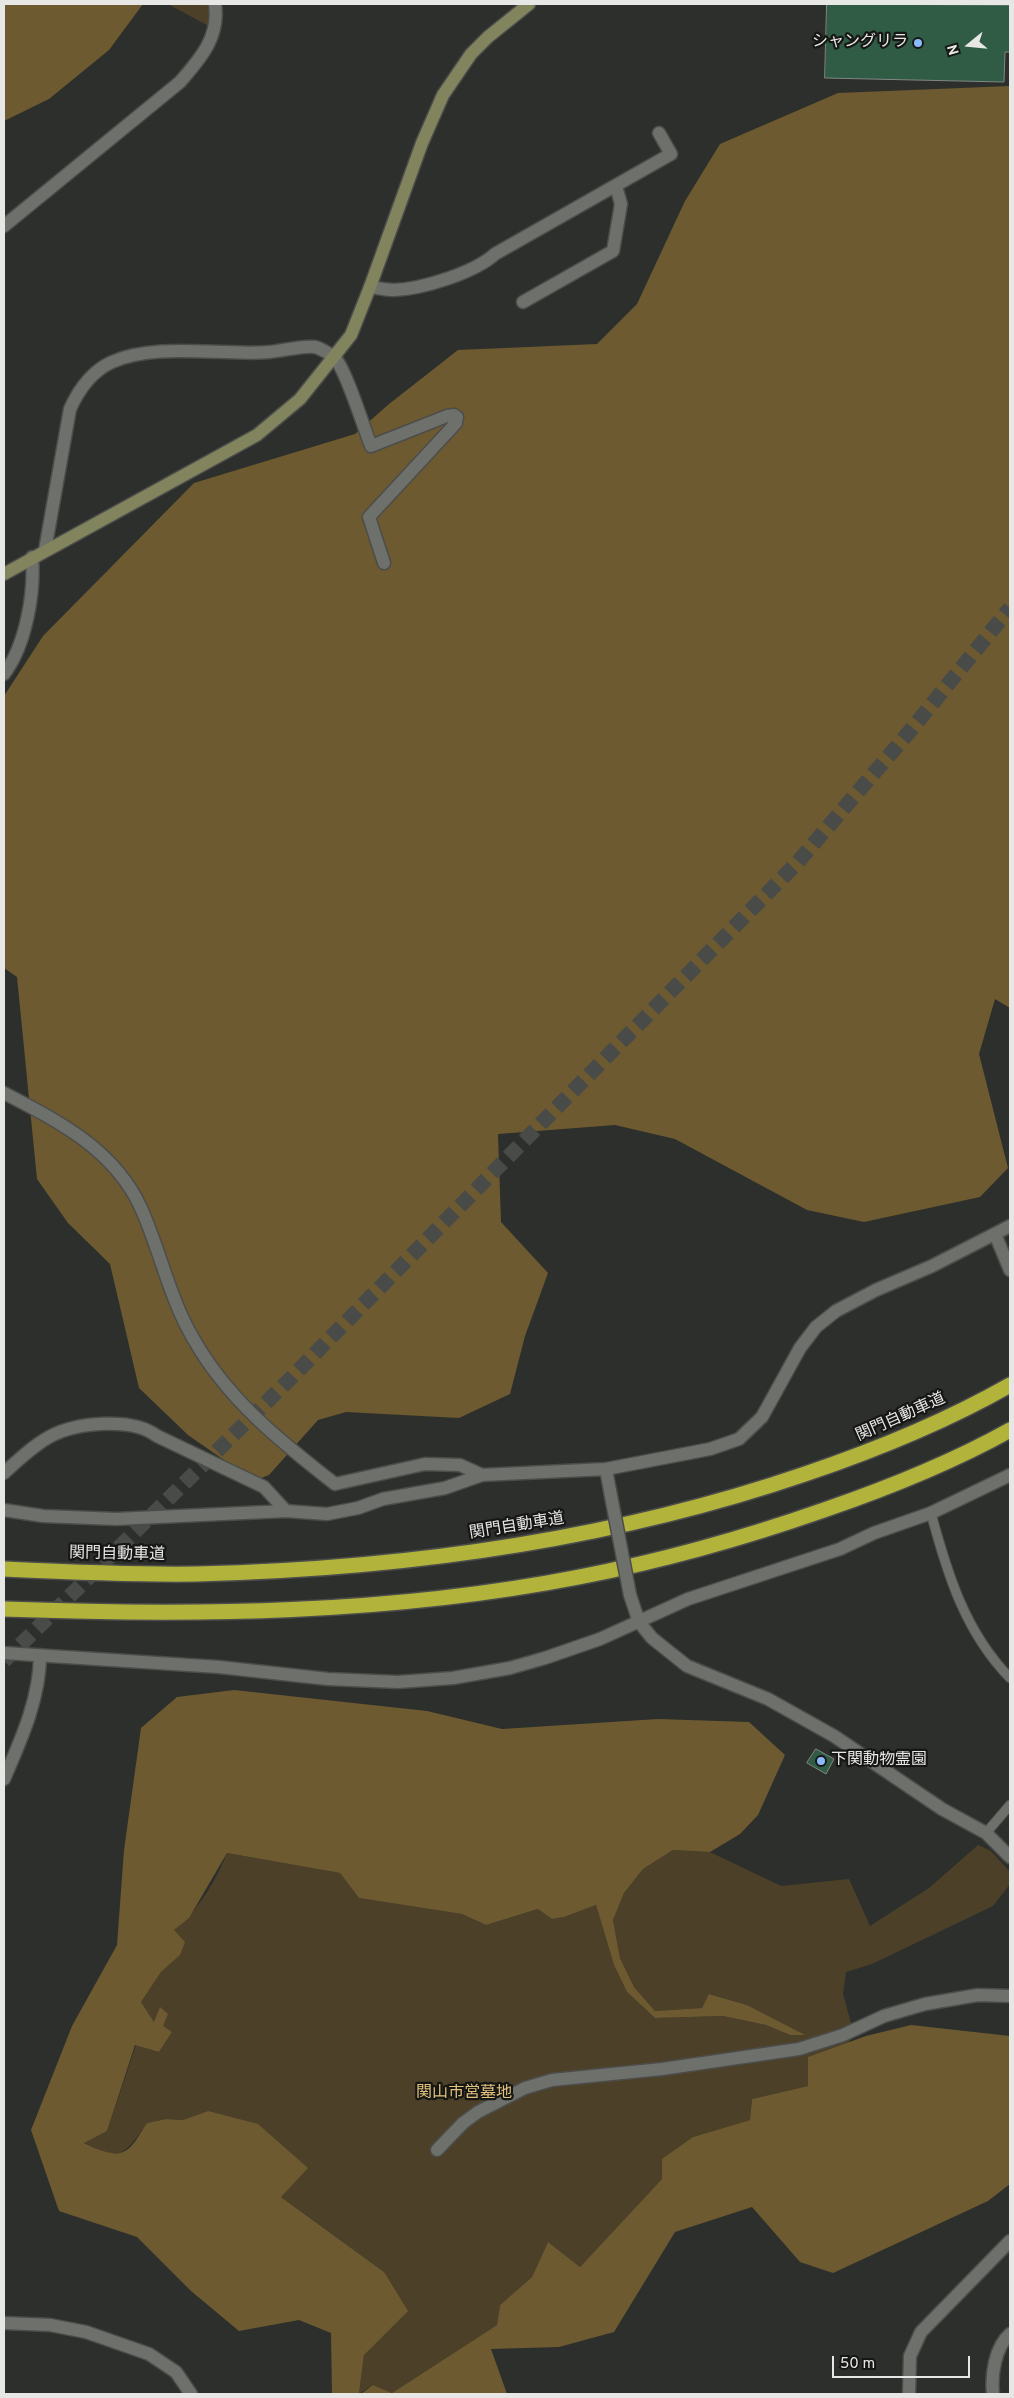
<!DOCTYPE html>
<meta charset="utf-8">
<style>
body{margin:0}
#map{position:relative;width:1014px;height:2398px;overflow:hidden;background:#2d2f2c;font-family:Overpass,sans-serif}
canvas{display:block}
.frame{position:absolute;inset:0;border:5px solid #e7e8e6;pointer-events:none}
.north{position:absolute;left:944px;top:20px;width:50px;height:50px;-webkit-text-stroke:4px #161715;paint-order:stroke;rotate:253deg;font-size:14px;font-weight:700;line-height:20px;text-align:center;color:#e7e8e6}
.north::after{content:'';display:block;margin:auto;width:18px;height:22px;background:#e7e8e6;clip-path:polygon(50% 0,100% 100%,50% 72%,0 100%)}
.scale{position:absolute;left:832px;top:2356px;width:138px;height:22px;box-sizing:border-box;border:2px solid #e7e8e6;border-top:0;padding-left:6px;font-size:15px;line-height:18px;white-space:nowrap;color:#e7e8e6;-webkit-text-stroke:4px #161715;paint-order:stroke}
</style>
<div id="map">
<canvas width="1014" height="2398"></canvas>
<div class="frame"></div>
<div class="north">N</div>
<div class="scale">50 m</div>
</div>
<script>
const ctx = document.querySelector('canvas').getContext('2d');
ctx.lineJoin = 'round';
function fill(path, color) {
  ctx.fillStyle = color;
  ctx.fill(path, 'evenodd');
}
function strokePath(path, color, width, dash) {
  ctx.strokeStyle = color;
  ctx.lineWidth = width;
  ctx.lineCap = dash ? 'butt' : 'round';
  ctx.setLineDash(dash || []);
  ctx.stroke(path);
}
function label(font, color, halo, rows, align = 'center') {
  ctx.font = font + ' Overpass,"Noto Sans JP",sans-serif';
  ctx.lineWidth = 4.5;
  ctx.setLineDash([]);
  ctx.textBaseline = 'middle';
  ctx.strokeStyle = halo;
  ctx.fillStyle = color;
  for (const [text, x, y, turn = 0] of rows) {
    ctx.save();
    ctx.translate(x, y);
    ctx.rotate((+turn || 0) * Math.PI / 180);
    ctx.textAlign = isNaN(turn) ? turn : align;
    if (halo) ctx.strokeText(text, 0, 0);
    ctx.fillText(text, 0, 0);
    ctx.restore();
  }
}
const green = new Path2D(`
 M168,4H215L214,29Z
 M978,1845L991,1851L1010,1872V1884L993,1906L872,1964L846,1972L843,1994L854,2034L848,2044L808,2086L752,2099L750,2120L693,2137L662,2179L580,2267L548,2242L532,2277L500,2305L497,2325L392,2393L373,2385L359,2394L364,2355L384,2272L280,2196L208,2111L183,2120L166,2119L147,2123C126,2153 121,2164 83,2142L107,2131L136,2045L159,2052L172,2032L154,2022L141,2002L161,1972L180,1955L174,1930C197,1912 216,1881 227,1853L340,1873L359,1898L462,1914L486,1925L538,1909L552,1919L564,1917L596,1905L614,1965L627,1992L655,2018L723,2016L766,2025L790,2035H804L747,2005L710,1994L702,2008L655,2011L634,1987L620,1958L613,1920L624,1893L643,1869L673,1850L710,1852L781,1886L849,1879L870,1926L929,1888Z`);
const forest = new Path2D(`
 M4,4H143L109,50L49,99L4,121Z
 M1010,86V1008L995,999L979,1054L1008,1168L980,1197L864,1222L807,1210L675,1139L615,1125L498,1134L501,1222L548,1273L525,1336L510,1394L459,1418L346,1412L318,1420L269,1475L254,1481L188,1435L139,1388L110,1264L68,1223L37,1179L17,977L4,968V696L43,636L194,483L355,434L389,404L458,350L597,344L637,304L685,201L720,144L838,93Z
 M234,1690L427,1711L502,1729L658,1719L749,1722L785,1755L758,1815L740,1834L710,1852L673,1850L643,1869L624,1893L613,1920L620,1958L634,1987L655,2011L702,2008L709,1994L747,2005L805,2035H790L766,2025L723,2016L655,2018L627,1992L614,1965L596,1905L564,1917L552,1919L538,1909L486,1925L462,1914L359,1898L340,1873L227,1853L189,1918L174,1930L185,1942L180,1955L161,1972L141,2002L154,2022L160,2007L168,2014L163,2026L172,2032L159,2052L135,2045L107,2131L84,2143C94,2148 114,2158 125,2151C134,2147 141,2131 147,2123L166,2119L183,2120L208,2111L258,2124L308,2168L281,2197L384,2272L408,2311L364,2355L359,2394H332L331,2333L299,2320L239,2331L191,2291L137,2237L59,2211L31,2130L72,2026L117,1945L124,1850L141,1728L177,1697Z
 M911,2025L1010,2036V2184L988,2201L833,2273L800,2262L752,2207L675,2232L614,2332L559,2347L491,2349L507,2394H361L373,2385L392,2393L497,2325L500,2305L532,2277L548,2242L580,2267L662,2179V2159L693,2137L750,2120L752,2099L808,2086V2057L866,2036Z`);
const building = new Path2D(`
 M827,4L1010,5V52H1005L1004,82L825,78Z
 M816,1749L834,1759L826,1774L807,1763Z`);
const highwayTunnel = new Path2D(`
 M4,1661L291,1378L797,863L910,731L1010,608`);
const lane = new Path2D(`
 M931,1513C947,1573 965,1632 1010,1678
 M986,1833L1010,1805`);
const street = new Path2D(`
 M4,226L180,82C200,59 220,37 215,4
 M370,287C378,288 386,290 394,290C422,289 474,273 495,254L671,154L659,133
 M523,302L613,251L621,204L616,186
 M45,550L70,409C79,389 92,371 112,362C156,342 221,356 270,352C282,351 304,345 315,347C320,348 332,355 335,358C347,372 363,426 371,446L447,416L454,415L457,417L456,423L369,517L384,563
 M4,674C26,645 35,592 32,557
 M4,1093C58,1121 114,1149 141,1208C160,1250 169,1297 193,1338C227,1399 281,1442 335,1484L425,1464L460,1465L482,1475
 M995,1234L1010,1270
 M606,1469L610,1491
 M4,1473C18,1460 33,1446 49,1437C76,1422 133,1417 157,1436L264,1487L286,1511
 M4,1510L43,1516L116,1519L286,1511L327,1514L358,1508L383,1499L445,1488L482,1475L606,1469L710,1449L739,1439L762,1417L800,1348L816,1327L836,1311L876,1290L932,1266L1010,1226
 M630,1595L639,1622L652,1638L687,1666L768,1699L834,1736L942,1809L986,1833L1010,1857
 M4,1653L219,1667L328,1679L398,1682L453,1678L510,1668L545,1658L600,1639L688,1599L840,1549L874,1533L931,1513L1010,1475
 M4,1779C21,1740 40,1698 40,1655
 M437,2150L463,2123L478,2112L525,2088L552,2080L662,2069L799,2049L843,2035L884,2016L925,2004L978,1995L1010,1996
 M4,2323L50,2325L86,2332L149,2354L176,2372L191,2394
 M909,2394L910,2356L921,2332L1010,2241
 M993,2394C991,2375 995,2347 1010,2334`);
const secondary = new Path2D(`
 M4,574L257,435L300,399L351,335L370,287L422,143L443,95L471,54L488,37L529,4`);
const highway = new Path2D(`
 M4,1569C68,1572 132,1575 196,1574C403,1569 609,1541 805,1474C876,1450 945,1422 1010,1385
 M4,1609C195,1616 390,1614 579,1577C662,1561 744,1538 824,1510C888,1488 951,1463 1010,1430`);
const streetBridge = new Path2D(`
 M610,1491L630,1595`);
const markers = [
 [918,43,5,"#8bbafc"],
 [821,1761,5,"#8bbafc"]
];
const poiNames = [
 ["シャングリラ",908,43],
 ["下関動物霊園",831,1761,"left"]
];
const streetNames = [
 ["関門自動車道",901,1418,-24],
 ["関門自動車道",517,1527,-9],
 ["関門自動車道",117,1555,1]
];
const parkNames = [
 ["関山市営墓地",464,2094]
];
fill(green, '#4c4028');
fill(forest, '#6d5a30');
fill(building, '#305c45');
strokePath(building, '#828684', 1);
strokePath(highwayTunnel, '#494b48', 15, [15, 8]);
strokePath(lane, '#4c4d4b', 11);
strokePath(street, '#4c4d4b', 15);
strokePath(secondary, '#4c4d4b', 15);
strokePath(highway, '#4c4d4b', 18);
strokePath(lane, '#6e706c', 9);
strokePath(street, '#6e706c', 12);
strokePath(secondary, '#82845d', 12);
strokePath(highway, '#b2b33a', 15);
strokePath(streetBridge, '#4c4d4b', 15, []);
strokePath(streetBridge, '#6e706c', 12);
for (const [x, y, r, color] of markers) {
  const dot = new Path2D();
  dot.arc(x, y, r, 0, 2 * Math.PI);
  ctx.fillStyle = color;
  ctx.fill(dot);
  strokePath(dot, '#161715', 2);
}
label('16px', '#e7e8e6', '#161715', poiNames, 'right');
label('16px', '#e7e8e6', '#161715', streetNames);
label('16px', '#e1c17d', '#161715', parkNames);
</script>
